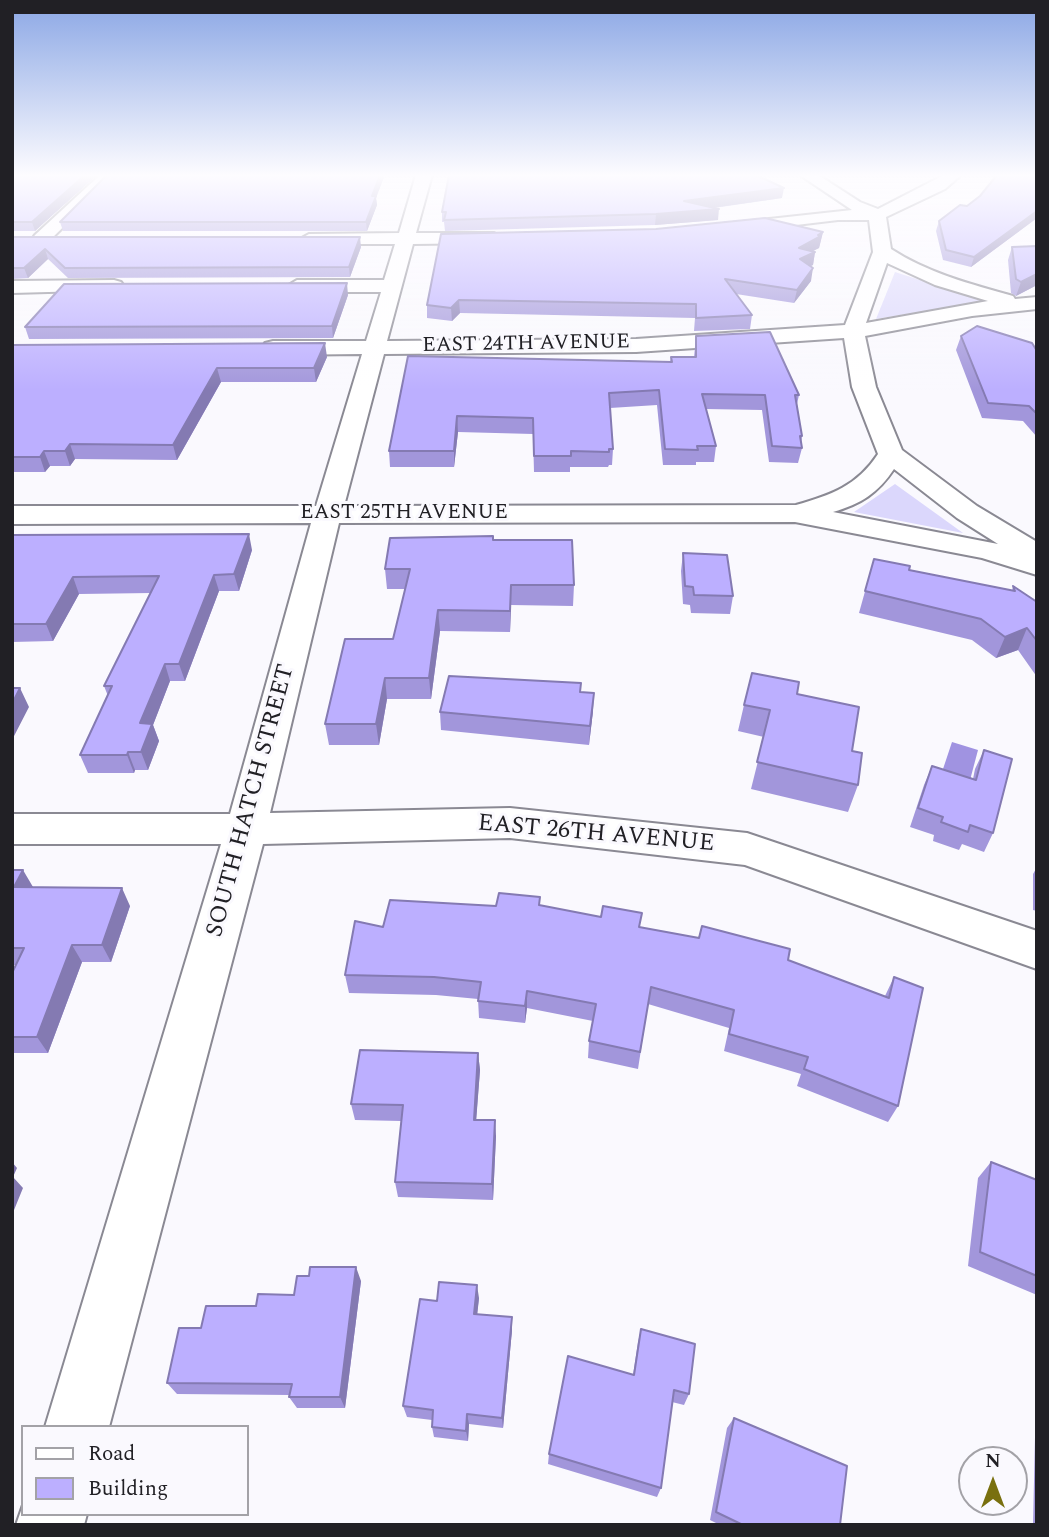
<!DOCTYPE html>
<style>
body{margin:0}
#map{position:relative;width:1049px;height:1537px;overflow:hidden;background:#faf9fe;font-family:Spectral,serif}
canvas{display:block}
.frame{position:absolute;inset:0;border:14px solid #212025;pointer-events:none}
.legend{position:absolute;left:21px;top:1425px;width:228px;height:91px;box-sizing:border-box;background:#faf9fe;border:2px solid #a3a2a7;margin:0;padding:9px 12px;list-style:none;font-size:21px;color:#212025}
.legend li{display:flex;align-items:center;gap:14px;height:35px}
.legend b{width:35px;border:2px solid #a3a2a7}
.north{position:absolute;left:958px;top:1446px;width:70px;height:70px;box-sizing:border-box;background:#faf9fe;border:2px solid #a3a2a7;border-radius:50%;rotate:0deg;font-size:19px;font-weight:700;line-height:28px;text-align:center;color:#212025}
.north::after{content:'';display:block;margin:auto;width:24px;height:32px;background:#79700f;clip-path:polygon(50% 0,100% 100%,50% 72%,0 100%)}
</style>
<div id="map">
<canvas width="1049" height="1537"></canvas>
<div class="frame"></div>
<ul class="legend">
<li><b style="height:9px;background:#fff"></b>Road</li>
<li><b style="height:19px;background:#bcafff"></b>Building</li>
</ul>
<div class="north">N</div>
</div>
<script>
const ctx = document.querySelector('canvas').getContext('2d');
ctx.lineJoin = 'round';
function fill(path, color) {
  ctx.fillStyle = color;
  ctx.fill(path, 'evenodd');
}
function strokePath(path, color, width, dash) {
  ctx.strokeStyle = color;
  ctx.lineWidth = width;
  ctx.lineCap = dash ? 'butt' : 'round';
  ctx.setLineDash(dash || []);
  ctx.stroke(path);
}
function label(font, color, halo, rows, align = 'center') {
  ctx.font = font + ' Spectral,serif';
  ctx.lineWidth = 6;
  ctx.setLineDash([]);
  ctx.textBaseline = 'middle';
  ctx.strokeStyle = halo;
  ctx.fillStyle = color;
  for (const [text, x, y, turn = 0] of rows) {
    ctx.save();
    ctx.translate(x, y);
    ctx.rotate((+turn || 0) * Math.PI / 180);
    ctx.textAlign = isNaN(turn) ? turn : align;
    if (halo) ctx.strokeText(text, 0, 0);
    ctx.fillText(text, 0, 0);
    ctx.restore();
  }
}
const green = new Path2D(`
 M895,272L986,301L876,319Z
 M895,484L963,533L854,512Z`);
const water = new Path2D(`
 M952,742L978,750L969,784L941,775Z`);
const minor = new Path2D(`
 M100,175H116L47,243H35L32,239L35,235Z
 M416,175H432L416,233H494L503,238L494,243L413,244L387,341L636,339L845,325L873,252L869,220H838L729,233L723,232L720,228L723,224L852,210L800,175H818L860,202L878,209L944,175H961L945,189L886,217L891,249C928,273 970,284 1013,296L1015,299L1037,297V309L972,316L865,336L876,387L902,450L977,506L1037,542V575L982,558L795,522L339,523L270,813L510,808L747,833L1037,931V969L745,865L510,838L263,844L109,1427H45L221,844H12V814H230L311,523L12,524V506H316L362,354L273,355L265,353L262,348L265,343L273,341H366L381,292H297L287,286L297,280H384L395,244H309L300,239L309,234L399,233ZM887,263L935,285L988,301L866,323ZM844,338L852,387L878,454C857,486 831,495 796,505L344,506L384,354L636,352ZM894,469L957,518L998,544L833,512C861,504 878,493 894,469Z
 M114,280L121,282L124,286L121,290L12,293V281Z
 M23,1505V1514H87L84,1525H16Z`);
const wall = new Path2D(`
 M12,175H97L35,231H12Z
 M1037,175V218L971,267L943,260L936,231L939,221L967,206Z
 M376,198L377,205L367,231H63L60,222Z
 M782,198L714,208L718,220L655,225L445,231L444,222H442V212Z
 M823,232L819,248L812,251L815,252L813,265L810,266L811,281L794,303L736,294L752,315L750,329L694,331L695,318L460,313L452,321L427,318V305Z
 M12,237L361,247L350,277L68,278L48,259L28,278L12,279Z
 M1037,246V285L1016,296L1011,293L1008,260L1012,247Z
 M348,295L333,338L29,339L25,327Z
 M696,336L799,395L797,404L802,436L801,443L802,448L798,463L769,462L762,410L706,409L716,446L714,462H696V465H663L657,405L610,408L613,449L612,465H609L608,467H570V472H534L533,434L458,432L454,467H390L389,451L408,356L670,362L671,357H694Z
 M961,336L1037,351V437L1023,421L982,418L956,350Z
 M12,345L327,357L316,382H221L177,460L75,459L70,466H50L45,472H12Z
 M12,535L252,550L239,591H219L185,681H170L153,725L159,741L148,770H135L134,773H88L80,755L108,696L104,686L151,593L79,594L53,641L12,642Z
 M493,540L574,585L573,606L511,605L510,632L440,631L431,699H387L379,745H329L325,724L393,639L405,589H387L385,569Z
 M683,553L733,596L730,614L691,613L690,605L683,604L681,571Z
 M874,559L909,570L1012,591L1013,586L1037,602V677L1018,650L996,658L972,640L859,613Z
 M581,683V692L593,711L589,745L441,730L440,712Z
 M797,694L852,751L858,785L848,812L751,789L764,737L738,731L744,705Z
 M984,750L993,833L984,852L962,844L959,850L933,841L934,835L910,827L924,785L932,766L973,779L975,769Z
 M1037,867V911L1033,910V874Z
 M12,870L33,887L130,906L111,962H82L48,1053H12V973L16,965H12Z
 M540,897V906L788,960L885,996L894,977L898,1106L888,1122L797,1086L801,1074L724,1051L729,1028L648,1004L638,1069L588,1058L589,1041L593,1021L527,1008L525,1023L479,1018L478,999L436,995L349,993L345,975L383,927L496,906Z
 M478,1053L480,1070L476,1120L496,1136L493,1200L398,1197L395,1182L401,1121L355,1120L351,1104Z
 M991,1162L1037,1180V1295L968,1266L978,1178Z
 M361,1281L345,1408H297L289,1397L290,1395L177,1394L167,1383L201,1328L256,1306L294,1295Z
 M479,1298L477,1314L512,1317V1330L503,1428L469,1424L468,1441L434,1437L432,1427V1420L407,1417L403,1406L437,1301Z
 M641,1329L689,1394L684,1405L672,1402L661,1488L657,1497L548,1464L549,1454L633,1375L638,1342Z
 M1037,1392V1525H1033L1036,1393Z
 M734,1418L840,1525H720L710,1520L727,1428Z`);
const shadedWall = new Path2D(`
 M85,175H97L35,231L32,222Z
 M380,175H385L376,198L377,205L367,231L366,222L372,196Z
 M784,188L782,198L683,212L684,201Z
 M719,209L718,220L655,225L656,214Z
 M1037,211V218L971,267L974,257Z
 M823,232L819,248L796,260L799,248Z
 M360,237L361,247L350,277L349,267Z
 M45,249L48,259L28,278L24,268Z
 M815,252L813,265L798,272L800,259Z
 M813,268L811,281L794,303L797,290Z
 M1037,274V285L1016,296L1021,282Z
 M347,283L348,295L333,338L332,326Z
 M459,300L460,313L452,321L451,308Z
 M325,343L327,357L316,382L314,368Z
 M217,368L221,382L177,460L173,445Z
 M457,416L458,432L454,467V451Z
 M70,444L75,459L70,466L65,451Z
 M44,451L50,466L45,472L40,457Z
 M249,534L252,550L239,591L234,574Z
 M214,575L219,591L185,681L179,664Z
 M73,577L79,594L53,641L46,624Z
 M511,585V605L510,632V611Z
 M438,610L440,631L431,699L429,678Z
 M1027,628L1018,650L996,658L1005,637Z
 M165,664L170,681L153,725L159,741L148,770L141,752L140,723Z
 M385,678L387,699L379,745L376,724Z
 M20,688L29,707L12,740V704Z
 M594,693L593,711L589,745L590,726Z
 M128,752L135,770L134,773L127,755Z
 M23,870L33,887L25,905L14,887Z
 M122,888L130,906L111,962L102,945Z
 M72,945L82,962L48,1053L37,1037Z
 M527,991V1008L525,1023V1006Z
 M478,1053L480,1070L475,1136L474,1120Z
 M495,1120L496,1136L493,1200L492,1184Z
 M12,1162L17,1168L13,1177L23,1188L12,1215Z
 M356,1267L361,1281L345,1408L340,1397Z
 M477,1285L479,1298L476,1326L474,1314Z
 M512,1317V1330L503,1428L502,1418Z
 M467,1414L469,1424L468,1441L466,1431Z`);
const building = new Path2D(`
 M12,175H85L32,222H12Z
 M107,175H380L372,196H376L366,222H60Z
 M449,175H756L784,188L684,201L719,209L656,214L444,220L446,212H442Z
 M997,175H1037V211L974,257L946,250L939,221L960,205L967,206L980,196Z
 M765,218L823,232L818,235L821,236L799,248L815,252L800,259L813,268L797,290L725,279L752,315L696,318V304L459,300L451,308L427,305L441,234L656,229Z
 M12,237H360L349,267L65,268L45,249L24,268H12Z
 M1037,246V274L1021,282L1016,279L1012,247Z
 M347,283L332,326L25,327L64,284Z
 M977,326L1032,343L1037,351V414L1029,406L988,403L961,336Z
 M770,332L799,395H795L802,436H800L802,448L772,446L765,395L702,394L716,446H697L698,450L665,449L659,390L609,393L613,449H609V452L571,451V456H534L533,418L457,416L454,451H389L408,356L672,362L671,357H696V336Z
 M325,343L314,368H217L173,445L70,444L65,451H44L40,457H12V345Z
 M249,534L234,574L214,575L179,664H165L140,723L152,724L141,752H128L127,755H80L112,686H104L159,576L73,577L46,624H12V535Z
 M493,536V540H572L574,585H511L510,611L438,610L429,678H385L376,724H325L345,639H393L410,569H385L390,538Z
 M683,553L727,555L733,596L694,595L693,587L685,586Z
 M874,559L910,566L909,570L1015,591L1013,586L1037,602V641L1027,628L1005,637L981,619L865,591Z
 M752,673L799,682L797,694L859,707L852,751L862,753L858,785L757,762L770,710L744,705Z
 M449,676L581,683L580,692L594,693L590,726L440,712Z
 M12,688H20L12,704Z
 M984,750L1012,759L993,833L970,825L968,832L941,822L943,817L918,808L932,766L976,780Z
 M12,870H23L14,887L122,888L102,945H72L37,1037H12V973L24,948H12Z
 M499,893L540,897L539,905L601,917L603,906L642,913L639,927L699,938L702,926L790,949L788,960L889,998L894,977L923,988L898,1106L804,1069L808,1057L729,1034L734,1010L651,987L640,1052L589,1041L596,1004L527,991L525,1006L478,1001L481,982L434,977L345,975L355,921L383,927L390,900L496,906Z
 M360,1050L478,1053L474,1120H495L492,1184L395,1182L403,1105L351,1104Z
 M991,1162L1037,1180V1276L980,1252Z
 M310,1267H356L340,1397H289L292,1384L167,1383L179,1328H201L206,1306H256L258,1294L294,1295L297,1276H309Z
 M439,1282L477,1285L474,1314L512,1317L502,1418L467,1414L466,1431L432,1427L433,1410L403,1406L420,1299L437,1301Z
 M641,1329L695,1344L689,1394L674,1390L661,1488L549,1454L568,1356L634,1375Z
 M734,1418L847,1466L840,1525H743L716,1512Z`);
const farStreetnames = [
 ["EAST 24TH AVENUE",526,345,-1],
 ["EAST 25TH AVENUE",404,514]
];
const streetNames = [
 ["SOUTH HATCH STREET",252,801,-75],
 ["EAST 26TH AVENUE",596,835,5]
];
fill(green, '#dbd7fc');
fill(water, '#a093e1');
strokePath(minor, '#8a8993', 4);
fill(minor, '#fff');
fill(wall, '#a296db');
fill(shadedWall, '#847ab2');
fill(building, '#bcafff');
strokePath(building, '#847ab2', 2);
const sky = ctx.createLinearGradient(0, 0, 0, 390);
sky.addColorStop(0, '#8ba7e5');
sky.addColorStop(0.45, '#fdfcff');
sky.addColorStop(1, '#fdfcff00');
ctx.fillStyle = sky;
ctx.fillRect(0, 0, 1049, 390);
label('21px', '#212025', '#faf9fe', farStreetnames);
label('24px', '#212025', '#faf9fe', streetNames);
</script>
